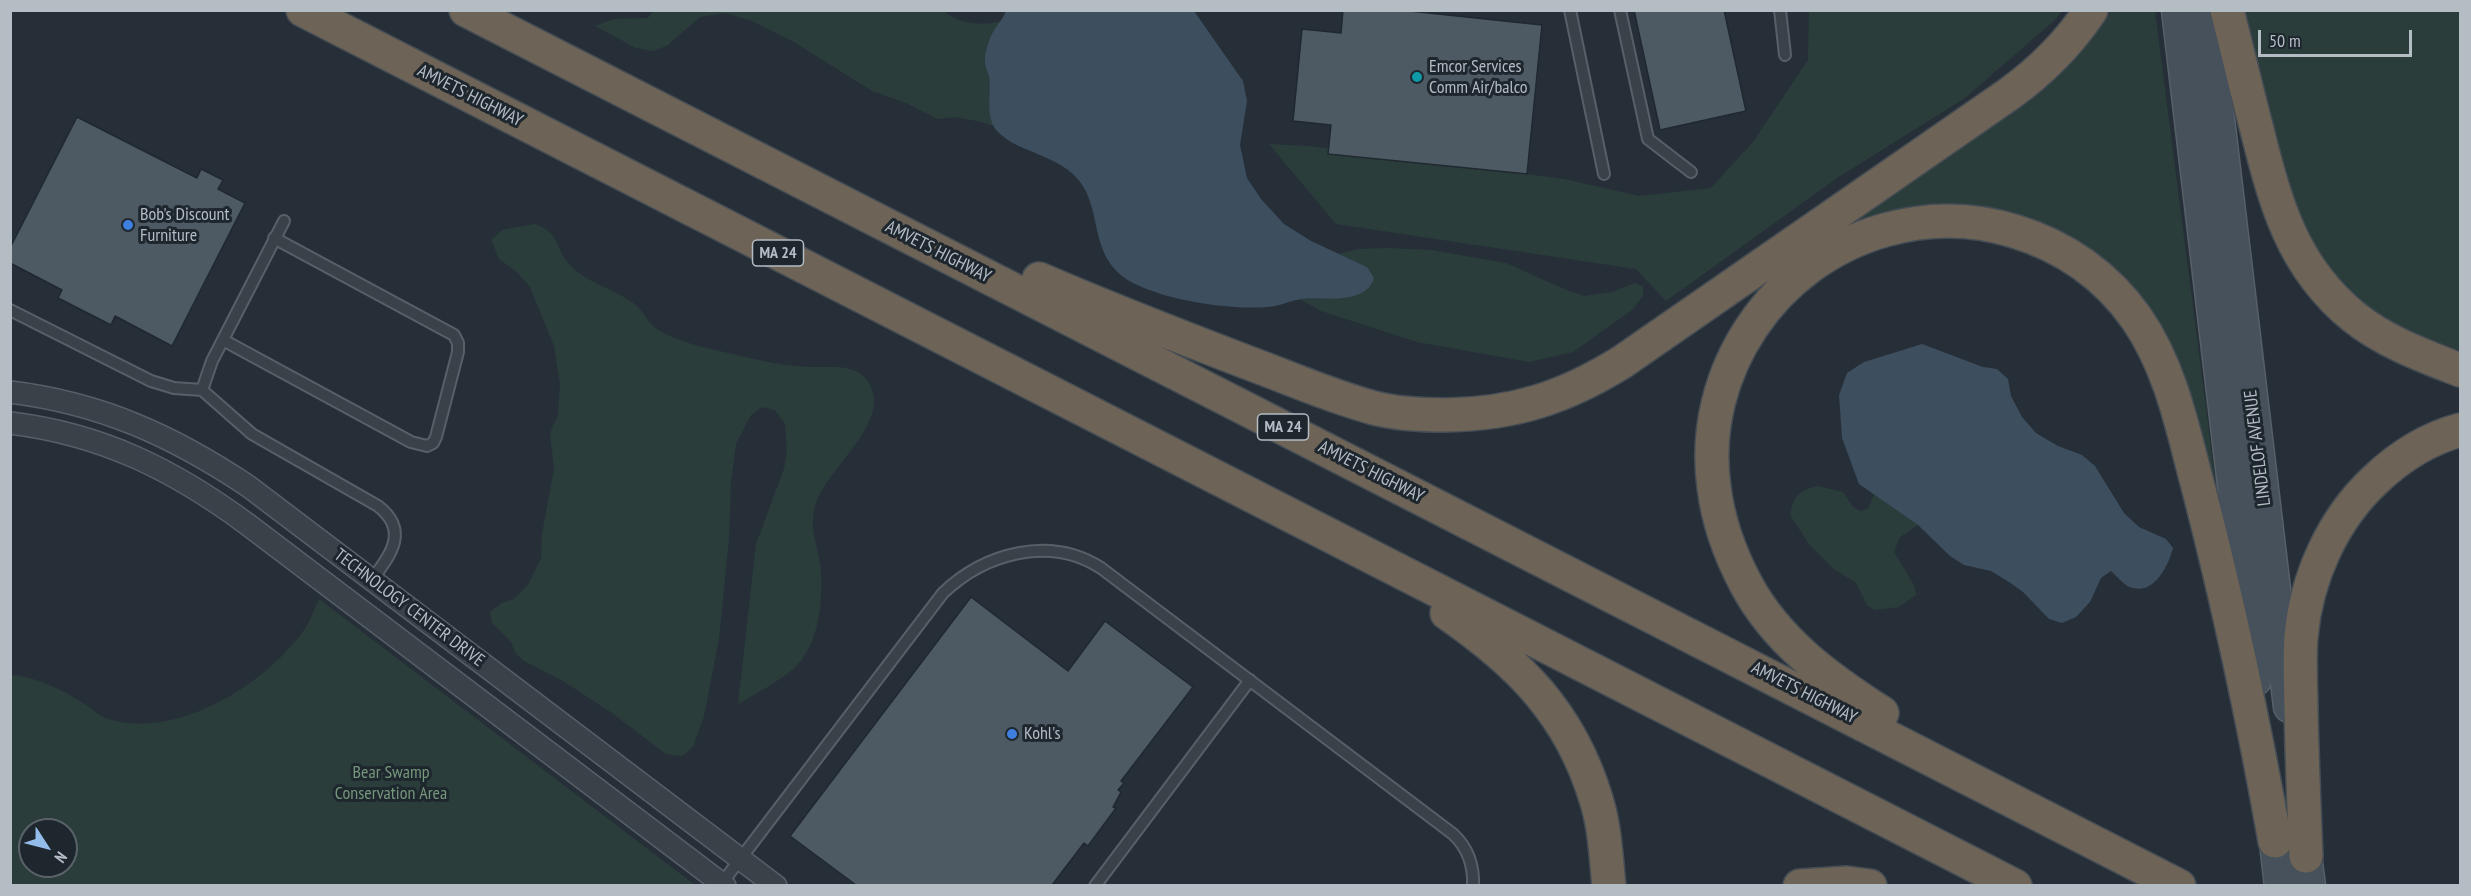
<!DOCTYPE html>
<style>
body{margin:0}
#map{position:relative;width:2471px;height:896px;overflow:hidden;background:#262f38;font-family:"PT Sans Narrow",sans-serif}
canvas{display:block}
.frame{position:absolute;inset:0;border:12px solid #b4bcc4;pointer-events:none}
.north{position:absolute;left:18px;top:818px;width:60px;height:60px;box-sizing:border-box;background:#1e262e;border:2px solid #5a626a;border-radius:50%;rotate:126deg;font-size:16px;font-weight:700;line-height:24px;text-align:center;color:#b4bcc4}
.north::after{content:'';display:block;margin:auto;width:21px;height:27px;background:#94bcea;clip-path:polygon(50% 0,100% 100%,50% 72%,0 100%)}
.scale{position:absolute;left:2258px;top:30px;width:154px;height:27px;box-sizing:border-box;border:3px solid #b4bcc4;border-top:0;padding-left:8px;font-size:18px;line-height:21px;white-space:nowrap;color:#b4bcc4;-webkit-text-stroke:4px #1e262e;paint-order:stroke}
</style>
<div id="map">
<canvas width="2471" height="896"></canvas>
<div class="frame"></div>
<div class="north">N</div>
<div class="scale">50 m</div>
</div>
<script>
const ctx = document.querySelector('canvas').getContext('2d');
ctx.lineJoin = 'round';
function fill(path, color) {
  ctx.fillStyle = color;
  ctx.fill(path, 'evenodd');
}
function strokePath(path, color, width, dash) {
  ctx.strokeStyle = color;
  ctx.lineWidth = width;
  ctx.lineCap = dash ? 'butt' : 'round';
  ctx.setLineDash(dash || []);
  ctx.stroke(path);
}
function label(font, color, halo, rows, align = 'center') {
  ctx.font = font + ' "PT Sans Narrow",sans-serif';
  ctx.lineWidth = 6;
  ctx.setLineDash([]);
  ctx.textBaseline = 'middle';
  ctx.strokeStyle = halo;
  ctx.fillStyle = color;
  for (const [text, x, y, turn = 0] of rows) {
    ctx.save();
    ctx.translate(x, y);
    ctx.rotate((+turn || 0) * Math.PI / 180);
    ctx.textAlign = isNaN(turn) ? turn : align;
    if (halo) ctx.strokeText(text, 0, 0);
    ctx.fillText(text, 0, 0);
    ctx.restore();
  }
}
const green = new Path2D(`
 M654,10H943C958,25 983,26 1002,21L991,36L985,61L989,79V104L994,126L977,121L954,117L937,119L906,103L872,91L794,42L752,21L726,13L700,17L668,45L654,51L636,48L595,26L614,19L648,18Z
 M1809,11H2062L2056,19L1965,98L1837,178L1666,301L1636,269L1336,224L1269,144L1309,146L1564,179L1639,196L1711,188L1753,142L1808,60Z
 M2111,11H2155L2217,494L2094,254L2029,219L1970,205L1912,210L1849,229L1843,223L2065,67L2092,39Z
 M2238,11H2460V350L2410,333L2371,312L2342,285L2311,247L2286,183Z
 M535,224C560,234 553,242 566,260C583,284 617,288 638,307C643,312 647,320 652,325C658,331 671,337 680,340C695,346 712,349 728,353C759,360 784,367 817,367C833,367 853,365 864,377C901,416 825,468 815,506C809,527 817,544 820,564C824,598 820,646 792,670C776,683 757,693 738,704L756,544L784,469L787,450L785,424L775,410L762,407L751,415L736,444L731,482L729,538L719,639L704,716L693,747L682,756L666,754L612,713L563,681L524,661L516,654L511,642L492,623L490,612L502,603L514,599L528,585L541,558L542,534L554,469L550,433L558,415L560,384L554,346L530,287L517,272L499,259L491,240L502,230Z
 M1388,248L1431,250L1506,263L1564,289L1584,296L1612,292L1635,283L1643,286V296L1632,310L1573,352L1529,362L1417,342L1321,311L1300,299H1326L1367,267L1339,254L1358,249Z
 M1818,486L1843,492L1853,507L1860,511L1868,509L1874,494L1918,525L1900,537L1894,552L1914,585L1916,595L1899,607L1874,610L1867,605L1856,583L1834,569L1809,544L1790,515C1794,495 1798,491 1818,486Z
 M319,599L678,872L695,885H11V675C38,677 63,690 86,705C92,709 98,715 105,718C175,743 271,682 308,624C312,616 315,607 319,599ZM30,830H66V866H30Z`);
const water = new Path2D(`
 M1006,11H1194L1243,81L1247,101L1240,145L1247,178L1261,199L1284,224L1311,241L1367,267L1374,278C1366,305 1325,297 1302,299C1293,300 1284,304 1275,306C1237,312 1153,300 1122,276C1088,249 1103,204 1075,176C1058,159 1031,153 1011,142C1006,139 997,132 994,127C986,112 991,93 989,77C988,72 984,65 985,60C985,53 988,44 990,38C994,28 1002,21 1006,11Z
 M1922,344L1983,367L1997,369L2008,379L2011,396L2022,417L2036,433L2058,446L2082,455L2095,466L2124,513L2139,527L2166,539L2173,548C2169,564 2155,594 2133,588C2125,587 2117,576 2111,571L2101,578L2090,602L2076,617L2062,623L2049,619L2023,592L2009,582L1991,571L1964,565L1950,556L1918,525L1859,484L1842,438L1839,395L1847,373L1864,362Z`);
const building = new Path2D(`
 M1343,10H1400L1542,25L1527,174L1328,154L1331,125L1293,121L1302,29L1341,33Z
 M1634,10H1724L1746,111L1660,130Z
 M77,117L197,178L201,169L223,180L218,189L245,203L172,346L115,316L111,325L58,298L62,290L10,263V248Z
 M971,597L1068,671L1105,621L1193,687L1121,781L1124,783L1118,790L1121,792L1113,807L1116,808L1088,846L1084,843L1052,885H856L790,836Z`);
const lane = new Path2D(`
 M1570,10L1604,174
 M1620,10L1648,139L1691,172
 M1780,10L1785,55
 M10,310L151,381L174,388L202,390L252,434L378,506C410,531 390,555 372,580
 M223,340L411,442L427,446L433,443L436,437L458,352V343L454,335L274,238
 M202,390L212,361L284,221
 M722,883L943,593C985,553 1050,535 1101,568L1453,834C1468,848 1474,865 1473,886
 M1095,886L1250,680`);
const street = new Path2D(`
 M10,392C101,403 173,436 248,486L776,886
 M10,423C102,434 174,470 247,524L725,886`);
const secondary = new Path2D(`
 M2177,10L2256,680
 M2206,10L2289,707
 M2272,817L2280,886
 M2303,832L2310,886`);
const highway = new Path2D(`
 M303,10L2015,886
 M466,10L2179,886
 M2227,10C2237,49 2246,88 2256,126C2275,201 2291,266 2354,317C2385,342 2424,356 2460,370
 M1039,279C1106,308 1173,334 1241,360C1285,376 1329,396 1374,408C1397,414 1422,415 1446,415C1514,414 1564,398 1622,362L2009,94C2041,71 2069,43 2091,10
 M1447,613C1519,663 1570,713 1596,799C1605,827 1606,857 1609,886
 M1882,713C1829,679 1776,641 1746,584C1730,554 1718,521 1714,487C1698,372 1774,261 1885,230C1927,218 1972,218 2014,231C2064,246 2107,276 2137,319C2172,370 2183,431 2199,490C2229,606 2254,723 2275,841
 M2306,856C2304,808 2302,759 2301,710C2301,686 2299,662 2301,637C2306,579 2332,520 2375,480C2400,456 2427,439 2460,430
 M1800,886L1847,883L1870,886`);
const markers = [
 [1417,77,6,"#0f9aa8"],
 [128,225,6,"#3f7fe0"],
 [1012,734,6,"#3f7fe0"]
];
const shields = [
 [778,253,51],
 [1283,427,51]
];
const shieldNames = [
 ["MA 24",778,253],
 ["MA 24",1283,427]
];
const poiNames = [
 ["Emcor Services",1429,67],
 ["Comm Air/balco",1429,88],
 ["Bob's Discount",140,215],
 ["Furniture",140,236],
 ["Kohl's",1024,734]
];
const streetNames = [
 ["AMVETS HIGHWAY",470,96,27],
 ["AMVETS HIGHWAY",938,252,27],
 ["LINDELOF AVENUE",2258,448,-97],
 ["AMVETS HIGHWAY",1371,472,27],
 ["TECHNOLOGY CENTER DRIVE",409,608,37],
 ["AMVETS HIGHWAY",1804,693,27]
];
const parkNames = [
 ["Bear Swamp",391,773],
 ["Conservation Area",391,794]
];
fill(green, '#2a3d3b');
fill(water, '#3d4e5f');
fill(building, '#4e5a63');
strokePath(building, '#202830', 1.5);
strokePath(lane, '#575f67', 14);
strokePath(street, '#575f67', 24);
strokePath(secondary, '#575f67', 33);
strokePath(highway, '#444c54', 36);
strokePath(lane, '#394149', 10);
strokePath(street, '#394149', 21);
strokePath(secondary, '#47515b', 30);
strokePath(highway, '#6e6357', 33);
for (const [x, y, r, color] of markers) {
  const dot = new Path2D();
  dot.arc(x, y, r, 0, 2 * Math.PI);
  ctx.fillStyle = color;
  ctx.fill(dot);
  strokePath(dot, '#1e262e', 2);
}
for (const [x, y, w] of shields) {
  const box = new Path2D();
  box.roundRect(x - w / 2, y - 13, w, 26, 4.5);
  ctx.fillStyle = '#1e262e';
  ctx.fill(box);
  strokePath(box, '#b4bcc4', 1.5);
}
label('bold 16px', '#b4bcc4', null, shieldNames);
label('18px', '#b4bcc4', '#1e262e', poiNames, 'left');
label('18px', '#b4bcc4', '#1e262e', streetNames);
label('18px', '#75977b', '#1e262e', parkNames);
</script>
